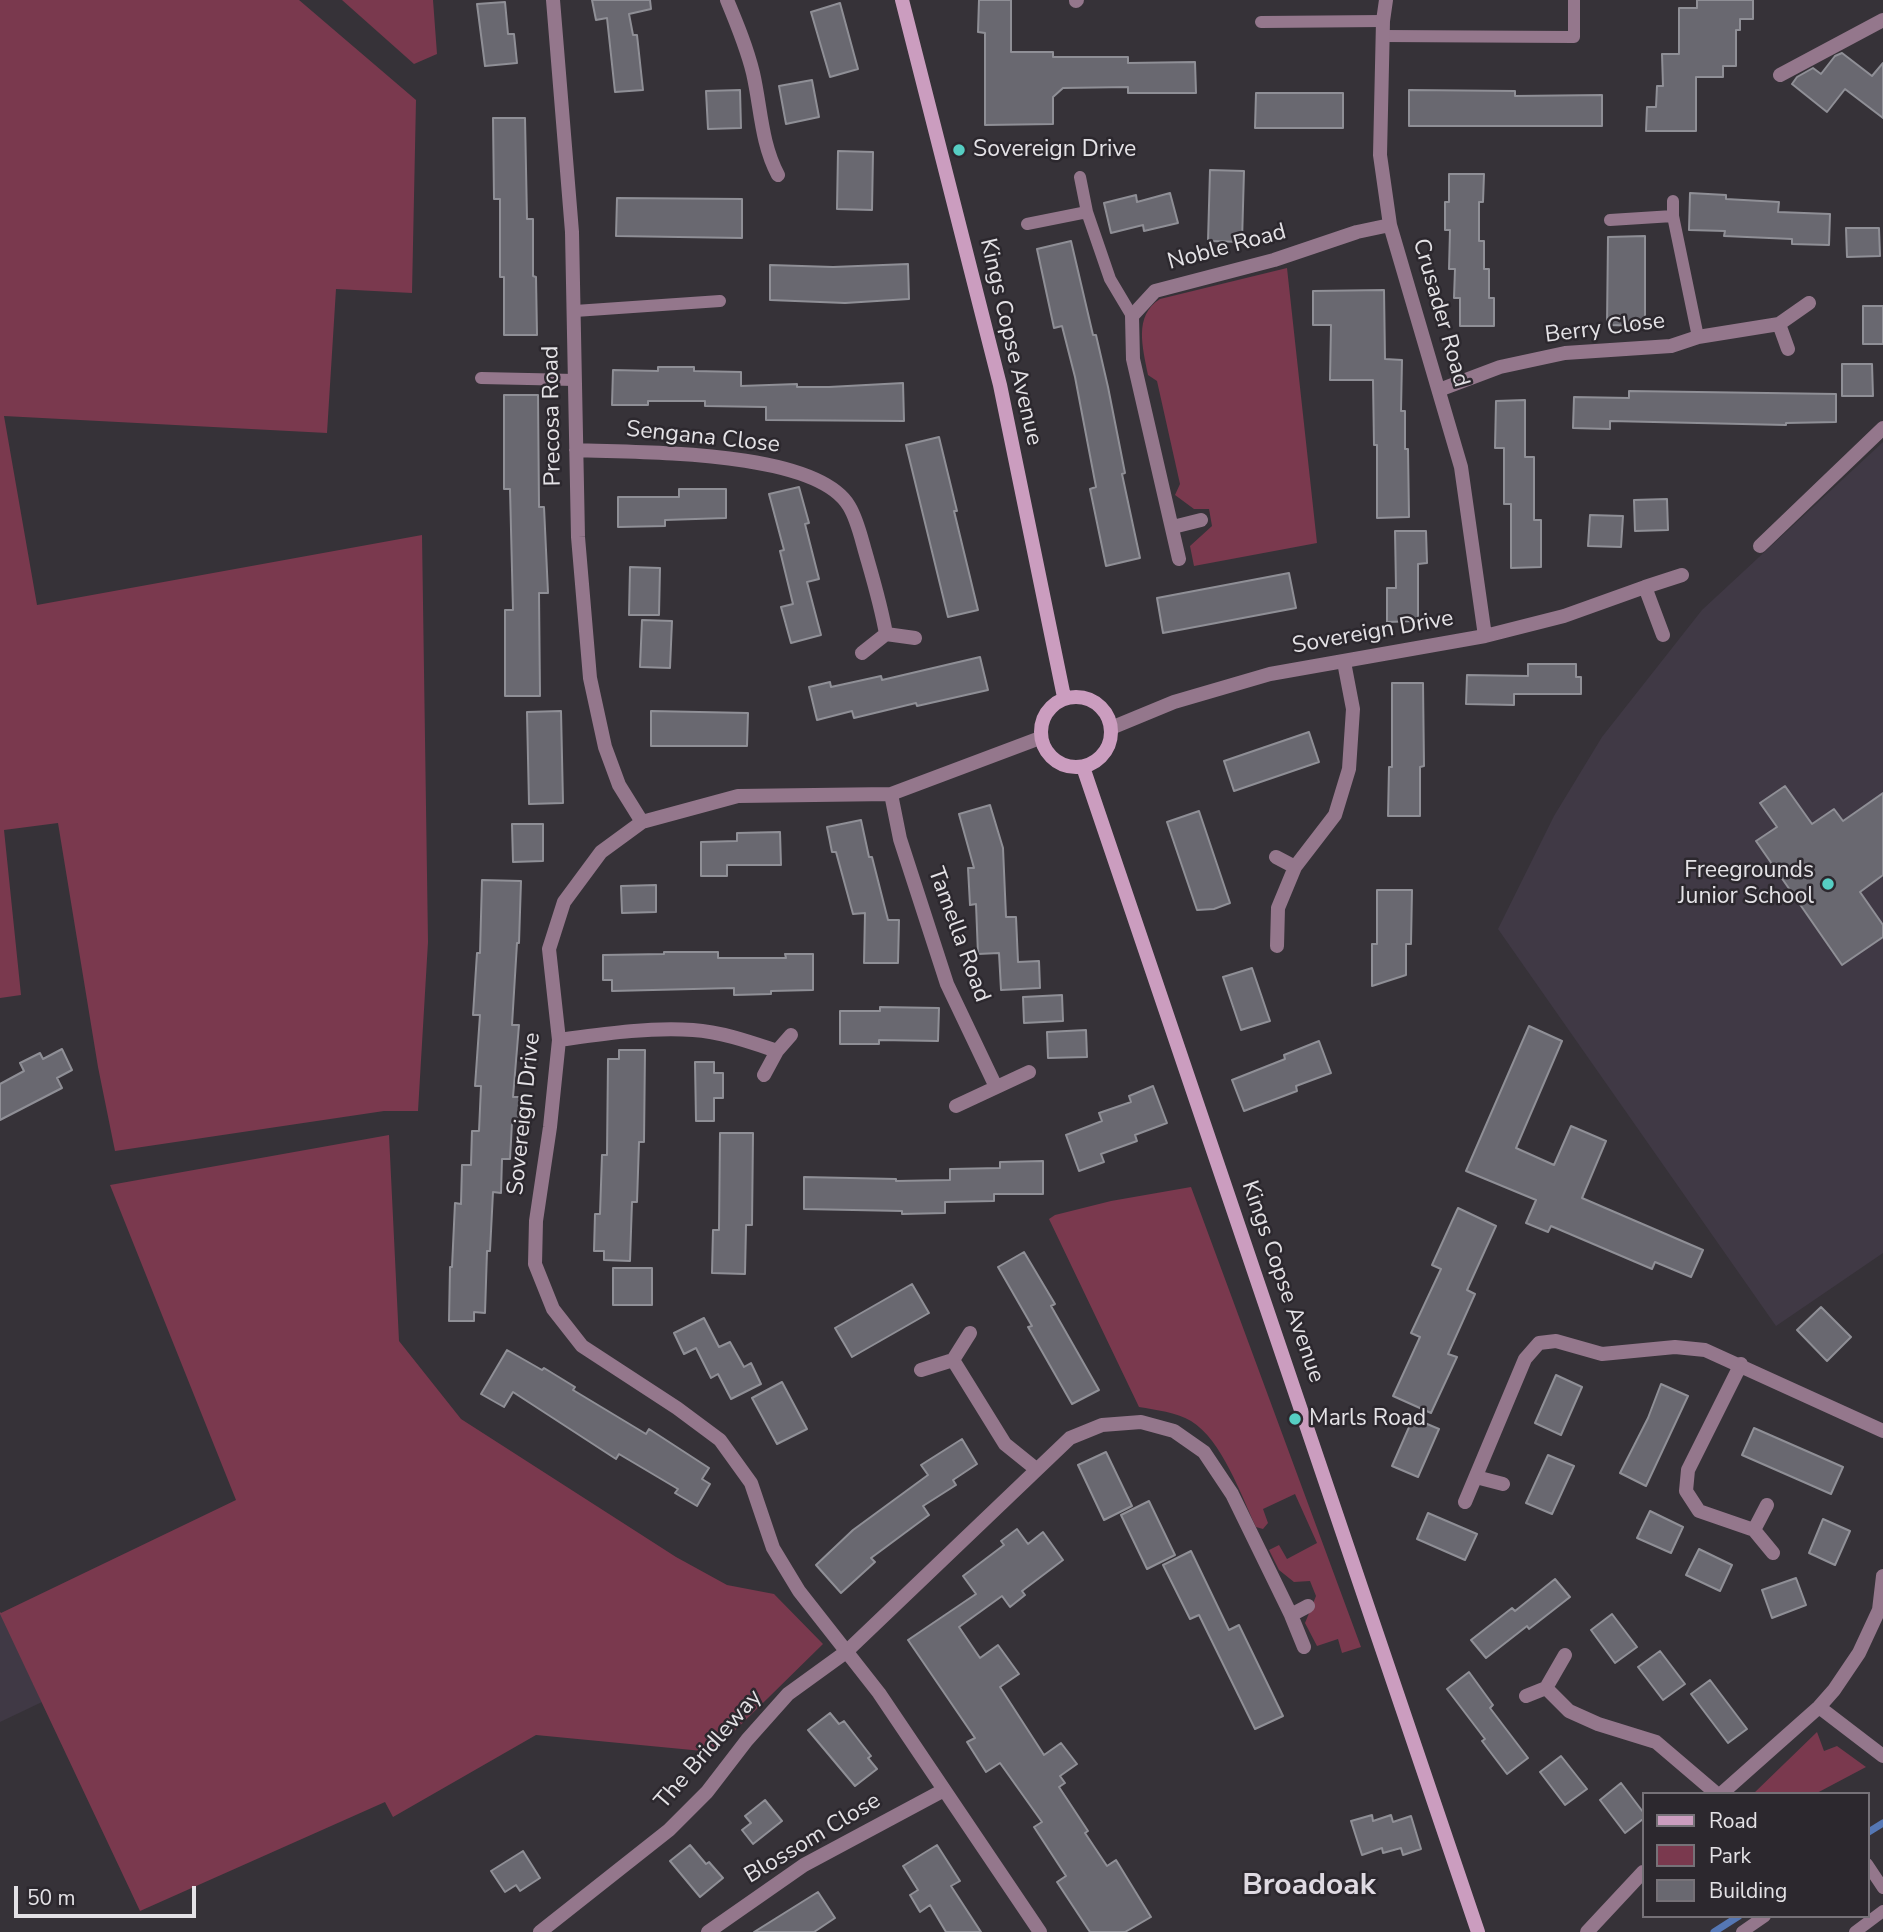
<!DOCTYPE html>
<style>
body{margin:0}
#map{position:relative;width:1883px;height:1932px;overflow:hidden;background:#363238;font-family:"Nunito Sans",sans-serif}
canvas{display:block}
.legend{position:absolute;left:1642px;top:1792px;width:228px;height:126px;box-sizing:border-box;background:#2c282e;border:2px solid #767278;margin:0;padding:9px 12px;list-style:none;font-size:21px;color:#e4e2e6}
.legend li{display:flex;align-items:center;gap:14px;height:35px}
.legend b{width:35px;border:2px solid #767278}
.scale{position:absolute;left:14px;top:1886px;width:182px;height:32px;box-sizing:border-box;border:4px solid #e4e2e6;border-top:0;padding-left:9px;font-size:21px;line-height:24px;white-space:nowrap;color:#e4e2e6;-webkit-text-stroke:5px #2c282e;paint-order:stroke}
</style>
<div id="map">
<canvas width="1883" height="1932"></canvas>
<ul class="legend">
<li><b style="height:9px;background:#cb9dbf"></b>Road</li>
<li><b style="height:19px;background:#7a394e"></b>Park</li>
<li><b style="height:19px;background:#696870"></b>Building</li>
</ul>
<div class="scale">50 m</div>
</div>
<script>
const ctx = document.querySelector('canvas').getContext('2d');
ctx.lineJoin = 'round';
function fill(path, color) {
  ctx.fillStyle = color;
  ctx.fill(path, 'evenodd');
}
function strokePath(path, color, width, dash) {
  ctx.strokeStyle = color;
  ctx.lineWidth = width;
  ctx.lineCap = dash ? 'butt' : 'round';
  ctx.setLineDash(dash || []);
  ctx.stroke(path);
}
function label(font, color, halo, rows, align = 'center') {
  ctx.font = font + ' "Nunito Sans",sans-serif';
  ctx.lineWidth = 5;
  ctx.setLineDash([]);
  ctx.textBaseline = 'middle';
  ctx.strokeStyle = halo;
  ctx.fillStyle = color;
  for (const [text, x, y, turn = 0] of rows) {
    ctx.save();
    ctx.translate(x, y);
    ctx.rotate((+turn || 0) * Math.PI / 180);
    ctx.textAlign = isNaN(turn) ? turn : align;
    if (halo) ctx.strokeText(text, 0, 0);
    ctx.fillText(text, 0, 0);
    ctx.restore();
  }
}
const built = new Path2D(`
 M1883,442V1253L1776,1326L1498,929L1554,816L1602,737L1702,610Z
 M1,1613L42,1702L0,1722V1614Z`);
const green = new Path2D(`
 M0,0H299L416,100L412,293L336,289L327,433L4,416L37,605L422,535L428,942L418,1111H384L115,1151L98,1067L58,823L4,830L21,995L0,998Z
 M342,0H433L437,54L414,64Z
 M1287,268L1317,543L1194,566L1190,546L1212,526L1209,509H1194L1175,495L1180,484L1157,381L1148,375C1143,348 1133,316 1160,299Z
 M389,1135L399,1341L461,1419L676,1557L727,1585L774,1594L823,1644L713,1752L536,1735L393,1817L385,1802L140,1911L0,1614V1612L1,1613L236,1500L110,1185Z
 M1191,1187L1361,1647L1342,1653L1338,1639L1317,1646L1305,1623L1316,1596L1310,1581L1294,1582L1279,1570L1269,1550L1279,1545L1287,1559L1317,1543L1295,1494L1263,1509L1268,1523L1263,1529L1256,1527C1241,1495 1222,1440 1191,1421C1176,1412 1156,1410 1139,1407L1049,1219L1055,1215L1111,1201Z
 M1817,1732L1824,1751L1837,1746L1866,1767L1815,1794H1753Z`);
const stream = new Path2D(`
 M1867,1833L1883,1823
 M1714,1932L1739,1916`);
const building = new Path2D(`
 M592,0H650L651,9L629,14L633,35H637L643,90L615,92L607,18L596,20Z
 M979,0H1011V52H1053V57H1128V63L1195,62L1196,93H1128V87L1063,88L1053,97V124L985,125V33L978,32Z
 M1697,0H1753V19H1740V30H1736V66H1723V77H1696V131H1646L1647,107H1656L1657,86H1663L1662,54H1679V8H1697Z
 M505,2L508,34H514L517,63L485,66L477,4Z
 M840,3L858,69L830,77L811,12Z
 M1842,53L1872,76L1883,63V118L1845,89L1827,112L1792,84L1797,77L1813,68L1821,74L1835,56Z
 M812,80L819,117L786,124L779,86Z
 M740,90L741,128L708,129L706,91Z
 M1409,90L1515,91V96L1602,95V126H1409Z
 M1256,93H1343V128H1255Z
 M493,118H525L527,219H533V276L536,277L537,335H504V277H500V199H494Z
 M838,151L873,152L872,210L837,209Z
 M1210,170L1244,171L1242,242L1208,241Z
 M1449,174H1484L1483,202H1479V241H1484V269H1489V298H1494V326H1460V298H1454L1455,269H1449L1450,230H1445V202H1449Z
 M1170,193L1178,223L1144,231L1143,225L1111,233L1104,203L1136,195L1137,202Z
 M1690,193L1726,195V199L1779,202L1778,212L1830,214L1829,245L1792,244V239L1724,236L1725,231L1689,230Z
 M617,198L742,199V238L616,236Z
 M1846,228H1879L1880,256L1847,257Z
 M1645,236V326L1607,325L1608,237Z
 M1071,241L1093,335H1096L1108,387L1125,473L1122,474L1140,558L1106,566L1090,489L1096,487L1075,377L1062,326L1054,328L1037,249Z
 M908,264L909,299L845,303L770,300V265L833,267Z
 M1384,290L1385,359L1402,360L1401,411H1405V449H1408L1409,517L1377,518V445H1374L1373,380H1330L1331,325H1313V291Z
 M1863,306H1883V344H1863Z
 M1842,364H1872L1873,396H1842Z
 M658,367H694V371L741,372V386L797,384V387H829L903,383L904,421L766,420V407L705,406V401H648V405H612L613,370L658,371Z
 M1629,391L1836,394V422L1786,423V425L1610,421V429L1573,428L1574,397L1629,398Z
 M504,395H538L539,507H544L548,593H539L540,696H505V610H513L510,489H504Z
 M1525,400V457H1534V520H1541V567L1511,568V504H1504V448H1495L1496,401Z
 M939,437L957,511H954L978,610L948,617L906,445Z
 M799,487L809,523L805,524L819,579L807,582L821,635L791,643L781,607L793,604L780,551L784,550L769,494Z
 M679,489H726V518L665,520V526L618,527V497H679Z
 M1667,499L1668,530L1635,531L1634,500Z
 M1590,515L1623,516L1621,547L1588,546Z
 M1395,531H1426L1427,563L1418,564V621L1387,622V588H1396Z
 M630,567L660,568L659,615H629Z
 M1289,573L1296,608L1163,633L1157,598Z
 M642,620L672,621L670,668L640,667Z
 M980,657L988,690L917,706L916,703L854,718L852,711L817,720L809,687L830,682L831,687L881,676L882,680Z
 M1528,664H1576V677H1581V694H1514V705L1466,704L1467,675L1528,676Z
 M1392,683H1423L1424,766L1420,767V816H1388L1389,767H1392Z
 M561,711L563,803L529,804L527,712Z
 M651,711L748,713L747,746H651Z
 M1309,732L1319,762L1234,791L1224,761Z
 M1785,786L1812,824L1834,809L1843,821L1883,793V875L1860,892L1883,925V937L1842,965L1756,841L1777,827L1760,803Z
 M990,805L1003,848L1006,917H1016L1018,962L1039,961L1040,988L1001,990L999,953L978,954L976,904L970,905L968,868H974L959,814Z
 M1199,811L1230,903L1214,909L1197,910L1167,822Z
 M861,820L869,857H872L888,920H899L898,963H864L865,913L853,914L836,852H832L827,827Z
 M512,824H543V861L513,862Z
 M780,832L781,865H727V876H701V842L737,841V833Z
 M482,880L521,881L519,943H517L512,1025H519L513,1097H520L519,1123H512L510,1159H502L501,1193L493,1192L490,1251H487L485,1313L474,1312V1321H449L450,1267H452L455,1203L461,1204L462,1165H471L472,1131H479L481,1086H475L480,1015H473L477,953H480Z
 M656,885V912L622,913L621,886Z
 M1377,890H1412L1411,944H1406V975L1372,986V944H1377Z
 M664,952H718V958H786L785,954H813V990L771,991V994L734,995V988L612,991V980H603V955L664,954Z
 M1252,968L1270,1021L1241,1030L1223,977Z
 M1062,995L1063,1021L1024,1023L1023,997Z
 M880,1007L939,1008L938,1041L879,1040V1044H840V1011H880Z
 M1529,1026L1562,1041L1516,1148L1554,1165L1571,1126L1606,1141L1582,1198L1703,1250L1691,1277L1655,1262L1652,1269L1551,1226L1548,1232L1526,1223L1536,1200L1466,1171Z
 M1086,1030L1087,1057L1048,1058L1047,1032Z
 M1319,1041L1331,1073L1296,1086L1297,1091L1244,1111L1232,1080L1285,1059L1284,1055Z
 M62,1049L72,1070L57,1078L62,1088L0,1120V1084L24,1071L20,1063L40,1053L43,1059Z
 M619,1050H645L644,1142H639L637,1202H632L630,1261L604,1260V1251H594L595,1214H600L602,1155H607L608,1059H619Z
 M695,1062H714V1073H723V1098H714V1121H696Z
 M1153,1086L1167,1123L1135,1135L1137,1141L1101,1154L1104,1162L1079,1171L1066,1135L1102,1121L1099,1113L1131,1102L1129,1096Z
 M720,1133H753L752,1225H746L745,1274L712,1273L713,1230H719Z
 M1043,1161V1194H994V1201L945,1202V1213L902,1214V1211L804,1209V1177L896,1179V1181L950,1180V1169L1000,1168V1162Z
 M1458,1208L1496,1226L1467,1290L1475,1294L1448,1354L1457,1357L1431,1413L1393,1396L1420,1337L1411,1333L1441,1269L1432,1265Z
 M1024,1252L1055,1304L1051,1306L1099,1390L1072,1404L1028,1327L1032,1326L998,1267Z
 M613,1268H652V1305H613Z
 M912,1284L929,1313L852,1357L835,1328Z
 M1821,1307L1851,1337L1827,1361L1797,1330Z
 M704,1318L719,1347L730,1342L744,1367L751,1363L761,1384L731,1399L718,1374L711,1378L696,1348L684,1354L674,1333Z
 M507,1350L542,1370L544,1368L575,1387L573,1390L646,1434L649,1429L709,1468L702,1479L710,1484L697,1506L675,1493L678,1489L619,1454L616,1459L513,1392L504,1407L481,1394Z
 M1556,1375L1582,1387L1561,1435L1535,1423Z
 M782,1382L807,1429L777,1444L752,1398Z
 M1661,1384L1688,1396L1646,1486L1620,1473L1648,1418Z
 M1413,1418L1439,1429L1418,1477L1392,1466Z
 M1754,1428L1843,1467L1831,1494L1742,1455Z
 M962,1439L977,1464L953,1480L956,1485L923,1506L929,1515L871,1558L875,1562L841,1593L816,1565L853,1530L928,1475L921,1465Z
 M1106,1452L1132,1506L1104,1520L1078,1465Z
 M1548,1455L1574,1466L1552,1514L1526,1503Z
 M1149,1501L1175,1555L1147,1569L1121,1515Z
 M1650,1511L1683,1527L1671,1553L1637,1538Z
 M1428,1513L1477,1534L1465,1560L1417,1539Z
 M1823,1519L1850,1531L1835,1565L1809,1553Z
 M1017,1529L1028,1544L1043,1532L1063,1560L1022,1591L1025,1595L1010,1607L1002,1596L959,1627L980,1658L998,1645L1019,1674L1000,1687L1044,1755L1061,1743L1077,1764L1060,1776L1065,1783L1059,1787L1088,1831L1085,1833L1107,1866L1116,1860L1151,1917L1125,1932H1090L1057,1882L1066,1876L1034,1827L1042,1822L1000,1763L986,1772L967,1742L975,1738L908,1640L976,1594L963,1576L1004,1545L1001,1541Z
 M1699,1549L1732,1565L1720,1591L1686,1575Z
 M1191,1551L1229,1630L1239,1625L1283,1716L1255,1729L1199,1615L1190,1619L1163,1565Z
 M1796,1578L1806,1605L1772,1618L1762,1590Z
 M1555,1579L1570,1597L1529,1629L1527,1626L1486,1658L1471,1640L1512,1608L1515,1611Z
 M1612,1614L1637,1647L1615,1663L1591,1630Z
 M1660,1651L1685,1684L1663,1700L1638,1667Z
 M1469,1672L1493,1705L1490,1708L1528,1758L1507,1774L1482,1741L1485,1739L1447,1689Z
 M1710,1680L1747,1729L1728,1743L1691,1694Z
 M830,1713L839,1724L844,1721L871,1756L868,1758L877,1769L855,1786L808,1730Z
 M1561,1756L1587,1789L1565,1805L1540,1772Z
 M1621,1783L1643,1812V1819L1625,1833L1600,1800Z
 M765,1800L782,1821L753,1844L742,1830L751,1823L745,1816Z
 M1372,1815L1373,1821L1391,1815L1393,1822L1411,1816L1421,1849L1403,1855L1401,1848L1383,1853L1382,1848L1362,1855L1351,1821Z
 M690,1845L706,1864L709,1862L723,1878L700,1897L670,1861Z
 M937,1845L960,1881L951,1886L981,1932H946L930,1905L920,1912L910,1895L918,1890L903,1866Z
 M523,1851L540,1878L520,1891L516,1885L505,1892L491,1871Z
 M818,1892L835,1918L814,1932H754Z`);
const lane = new Path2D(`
 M1261,22L1383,21
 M1383,36L1574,37V0
 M1080,177L1087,212L1110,279L1132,316
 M1673,201V216L1698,337
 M1610,220L1673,216
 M1027,224L1087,212
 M575,311L720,301
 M481,378L575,380
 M1867,1864L1883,1888
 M1742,1932L1765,1916
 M1855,1932L1883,1911`);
const street = new Path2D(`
 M553,0L572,232L578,537L590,678L605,747L619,785L642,822
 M727,0C737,24 747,48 753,73C761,108 761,143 778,175
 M1386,0L1383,21L1380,155L1390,225L1461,467L1485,636
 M1076,1L1077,0
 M1780,75L1883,20
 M1779,324L1788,349
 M1439,390L1500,367L1565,353L1671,346L1698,337L1779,324L1809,303
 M576,450C638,453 815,449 849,506C857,519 861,537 865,551C873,579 881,605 886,634L862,653
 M1173,527L1201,520
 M1760,546L1883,428
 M1179,559L1133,359L1132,316L1155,291L1274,260L1357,232L1390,225
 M1645,587L1682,575
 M886,634L915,638
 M1111,728L1174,702L1270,674L1485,636L1564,616L1645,587L1663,635
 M891,794L900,839L947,984L996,1087
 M1276,857L1295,867
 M1277,946L1278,908L1295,867L1335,815L1349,769L1353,709L1344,662
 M559,1040C603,1034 648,1027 693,1030C722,1032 750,1042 777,1051
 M764,1075L777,1051L791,1035
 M956,1106L1029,1072
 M953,1360L1005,1444L1036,1469
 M1741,1364L1688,1470L1686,1491L1699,1511L1754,1530L1773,1553
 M921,1370L953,1360L970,1333
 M1476,1477L1503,1484
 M1465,1502L1525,1359L1539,1343L1556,1341L1602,1354L1675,1347L1705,1350L1883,1431
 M1754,1530L1767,1505
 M1291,1615L1308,1606
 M1546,1688L1569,1711L1598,1724L1656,1742L1717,1794
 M1526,1696L1546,1688L1565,1655
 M1819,1707L1883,1756
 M1721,1794L1819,1707L1834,1690L1859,1653L1879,1610L1883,1576
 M540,1932L669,1830L707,1792L747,1740L788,1694L846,1652L1070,1438L1102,1425L1141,1422L1174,1431L1204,1452L1232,1494L1291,1615L1304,1647
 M708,1932L804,1865L944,1790
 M1040,1932L879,1693L799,1591L773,1548L751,1483L720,1440L677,1408L582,1346L553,1309L535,1264L536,1221L550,1127L559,1040L549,949L564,902L601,852L642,822L738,796L891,794L1040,738
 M1587,1932L1643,1872`);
const secondary = new Path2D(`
 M902,0L1000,385L1064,697
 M1041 732a35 35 0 1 1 70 0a35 35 0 1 1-70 0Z
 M1083,767L1478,1932`);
const markers = [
 [959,150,7,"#56cec3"],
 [1828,884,7,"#56cec3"],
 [1295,1419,7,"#56cec3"]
];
const poiNames = [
 ["Sovereign Drive",973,150],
 ["Freegrounds",1814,871,"right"],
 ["Junior School",1814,897,"right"],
 ["Marls Road",1309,1419]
];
const streetNames = [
 ["Noble Road",1227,248,-15],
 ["Crusader Road",1440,313,74],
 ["Berry Close",1605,329,-7],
 ["Kings Copse Avenue",1010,342,77],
 ["Precosa Road",553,416,-91],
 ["Sengana Close",703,438,6],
 ["Sovereign Drive",1373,633,-10],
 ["Tamella Road",958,935,70],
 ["Sovereign Drive",525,1114,-84],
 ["Kings Copse Avenue",1282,1282,71],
 ["The Bridleway",709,1750,-49],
 ["Blossom Close",813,1839,-31]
];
const districtNames = [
 ["Broadoak",1309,1887]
];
fill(built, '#403945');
fill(green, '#7a394e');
strokePath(stream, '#5577b4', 7);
fill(building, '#696870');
strokePath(building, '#8f8f96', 2);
strokePath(lane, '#94778c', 12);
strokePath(street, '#94778c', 14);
strokePath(secondary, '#cb9dbf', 14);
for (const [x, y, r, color] of markers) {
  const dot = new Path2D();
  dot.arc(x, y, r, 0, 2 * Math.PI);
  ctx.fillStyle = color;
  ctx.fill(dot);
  strokePath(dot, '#2c282e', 2.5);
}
label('23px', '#e4e2e6', '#2c282e', poiNames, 'left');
label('23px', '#e4e2e6', '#2c282e', streetNames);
label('bold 30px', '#dfdae2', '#2c282e', districtNames);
</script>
